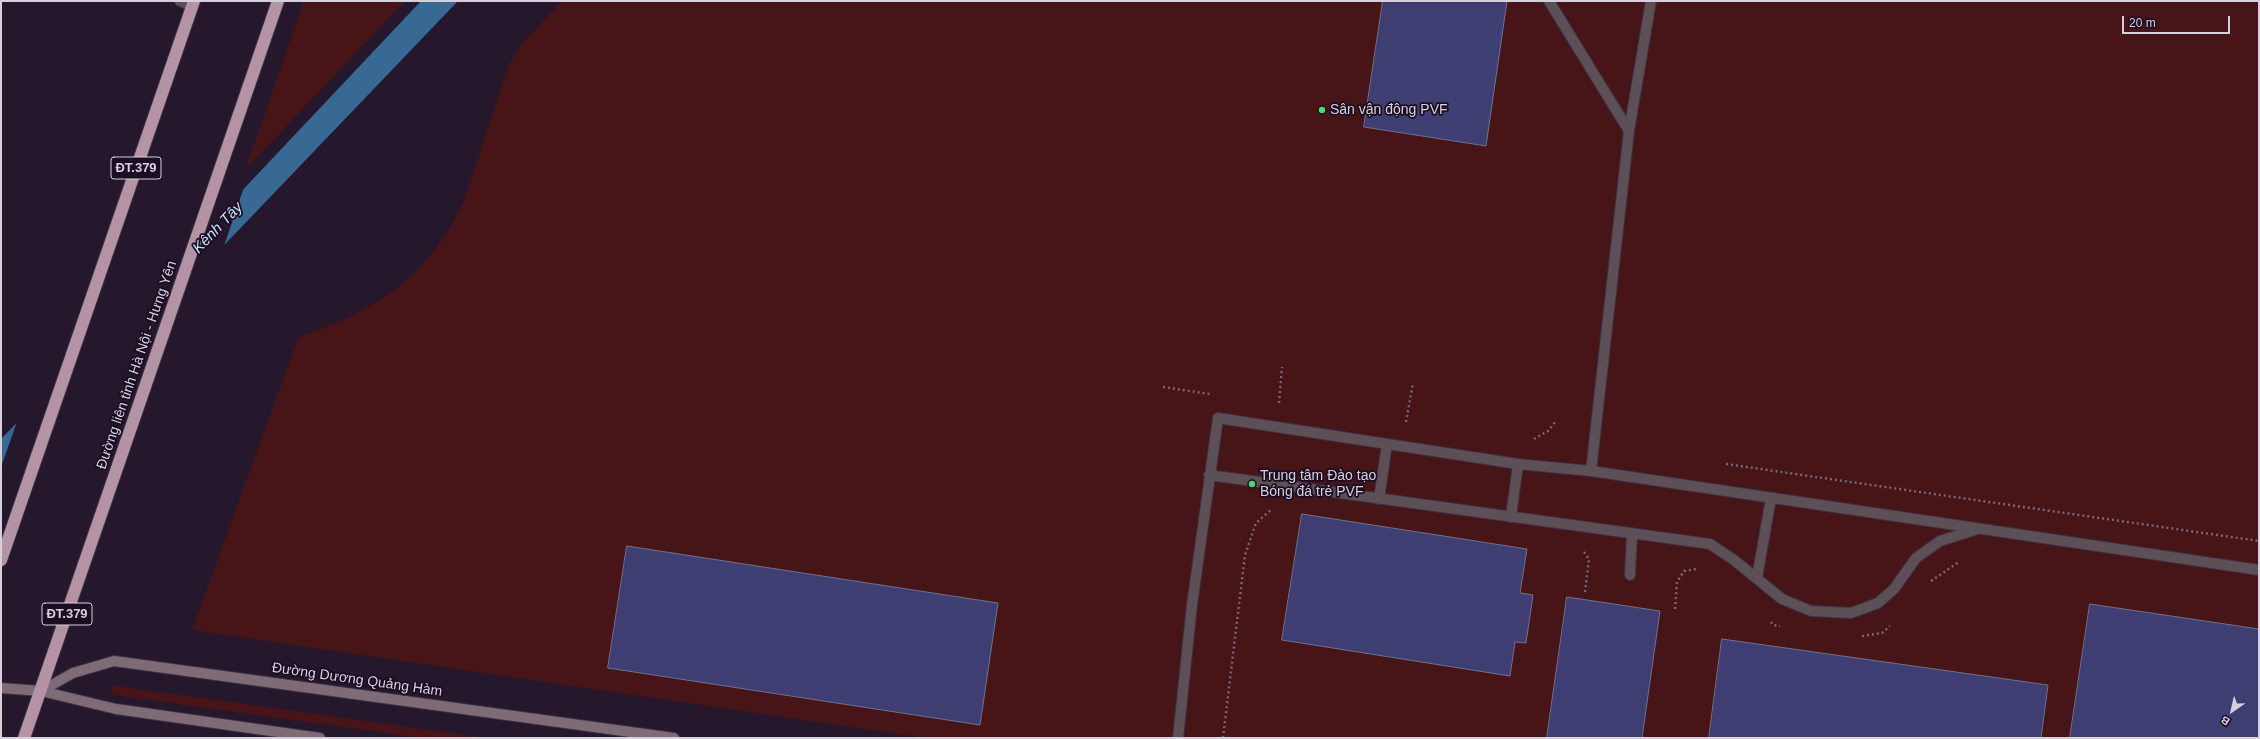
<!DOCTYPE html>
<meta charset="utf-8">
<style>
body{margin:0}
#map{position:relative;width:2260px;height:739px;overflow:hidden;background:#25172c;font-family:Helvetica,sans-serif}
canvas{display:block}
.frame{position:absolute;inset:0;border:2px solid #d8cfdd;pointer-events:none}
.north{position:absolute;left:2212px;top:691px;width:40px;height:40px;-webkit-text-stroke:3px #1b0e22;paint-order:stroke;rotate:214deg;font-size:11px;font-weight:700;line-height:16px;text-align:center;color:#d8cfdd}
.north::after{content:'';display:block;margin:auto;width:14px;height:18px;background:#d8cfdd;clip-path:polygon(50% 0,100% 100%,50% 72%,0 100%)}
.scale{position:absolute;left:2122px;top:16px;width:108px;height:18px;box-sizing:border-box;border:2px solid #d8cfdd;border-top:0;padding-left:5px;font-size:12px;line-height:14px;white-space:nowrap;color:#d8cfdd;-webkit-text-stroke:3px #1b0e22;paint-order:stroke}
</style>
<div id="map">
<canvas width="2260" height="739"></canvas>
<div class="frame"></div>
<div class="north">B</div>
<div class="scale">20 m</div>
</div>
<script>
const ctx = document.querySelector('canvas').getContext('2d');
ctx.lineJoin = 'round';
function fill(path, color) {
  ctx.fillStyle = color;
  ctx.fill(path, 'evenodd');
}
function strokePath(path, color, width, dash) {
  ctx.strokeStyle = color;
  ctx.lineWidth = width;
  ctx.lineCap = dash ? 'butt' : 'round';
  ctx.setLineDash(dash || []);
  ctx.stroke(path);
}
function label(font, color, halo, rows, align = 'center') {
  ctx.font = font + ' Helvetica,sans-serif';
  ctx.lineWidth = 3.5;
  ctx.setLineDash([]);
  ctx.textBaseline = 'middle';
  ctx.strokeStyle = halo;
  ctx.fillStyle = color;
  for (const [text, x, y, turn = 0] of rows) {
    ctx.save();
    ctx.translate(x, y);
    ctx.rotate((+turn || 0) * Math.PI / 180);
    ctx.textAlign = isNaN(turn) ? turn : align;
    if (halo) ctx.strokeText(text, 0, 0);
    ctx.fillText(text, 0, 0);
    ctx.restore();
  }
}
const green = new Path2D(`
 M304,1H405L245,170Z
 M562,1H2259V738H925L192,630L298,338C321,328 347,320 368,307C414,280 444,247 465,197L509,64L524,41Z
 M113,685L117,686L487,738H421L114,695L111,690Z`);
const water = new Path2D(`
 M421,1H458L1,478V439L237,196Z`);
const pier = new Path2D(`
 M245,184L223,249L1,480V467L18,419Z`);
const building = new Path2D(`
 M1383,1H1507L1486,146L1364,127Z
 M1302,514L1527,549L1520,593L1533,595L1526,643L1515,642L1510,676L1282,640Z
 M627,546L998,603L980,725L608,668Z
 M1567,597L1660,611L1642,738H1547Z
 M2090,604L2259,629V738H2070Z
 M1722,639L2048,685L2041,738H1709Z`);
const path = new Path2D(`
 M1163,387L1210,394
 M1279,403L1282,367
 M1406,422L1413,383
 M1534,439L1548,431L1556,421
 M1726,464L2259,541
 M1584,552L1589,559L1585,592
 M1931,581L1959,562
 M1675,609L1677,582L1684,571L1696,569
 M1771,622L1773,625L1780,626
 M1862,636L1882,633L1890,626
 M1223,738L1245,555L1256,523L1272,509`);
const lane = new Path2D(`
 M1549,1L1629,131
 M1591,471L1629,131L1651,1
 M1209,475L1710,544L1734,560L1782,599L1811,611L1851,613L1878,603L1894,589L1916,558L1940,541L1975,530
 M1379,499L1387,444
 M1511,517L1518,464
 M1630,575L1632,534
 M1757,578L1771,498
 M1178,738L1192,605L1218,418L1518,464L1591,471L2259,570`);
const street = new Path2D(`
 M180,1L192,6`);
const secondary = new Path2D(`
 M1,688L41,691L116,709L320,738
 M41,691L73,673L114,661L674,738`);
const highway = new Path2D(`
 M1,560L194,1
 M24,738L278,1`);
const markers = [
 [1322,110,4,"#50d674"],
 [1252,484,4,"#50d674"]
];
const shields = [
 [136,168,50],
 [67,614,50]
];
const shieldNames = [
 ["ĐT.379",136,168],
 ["ĐT.379",67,614]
];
const poiNames = [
 ["Sân vận động PVF",1330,110],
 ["Trung tâm Đào tạo",1260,476],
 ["Bóng đá trẻ PVF",1260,492]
];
const streetNames = [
 ["Đường liên tỉnh Hà Nội - Hưng Yên",137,365,-71],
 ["Đường Dương Quảng Hàm",357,680,8]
];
const waterNames = [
 ["Kênh Tây",218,228,-46]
];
fill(green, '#471418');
fill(water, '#386995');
fill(pier, '#25172c');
fill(building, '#3e3e73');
strokePath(building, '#6e718d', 1);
strokePath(lane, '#3e3145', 12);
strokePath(street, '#3e3145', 12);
strokePath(secondary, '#3e3145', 12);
strokePath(highway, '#3e3145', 14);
strokePath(path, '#74687a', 2.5, [2, 3]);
strokePath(lane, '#5c4f55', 10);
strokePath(street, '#5c4f55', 10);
strokePath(secondary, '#7f6b75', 10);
strokePath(highway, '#b494a4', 12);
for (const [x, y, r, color] of markers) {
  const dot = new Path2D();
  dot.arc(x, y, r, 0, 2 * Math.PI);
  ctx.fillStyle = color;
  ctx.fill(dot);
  strokePath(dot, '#1b0e22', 1.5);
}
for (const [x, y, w] of shields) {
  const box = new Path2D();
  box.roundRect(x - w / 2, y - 11, w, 22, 3);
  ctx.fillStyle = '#1b0e22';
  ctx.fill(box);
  strokePath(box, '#d8cfdd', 1);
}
label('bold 13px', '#d8cfdd', null, shieldNames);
label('14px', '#d8cfdd', '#1b0e22', poiNames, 'left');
label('14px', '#d8cfdd', '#1b0e22', streetNames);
label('italic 15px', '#c7e3fe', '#1b0e22', waterNames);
</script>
